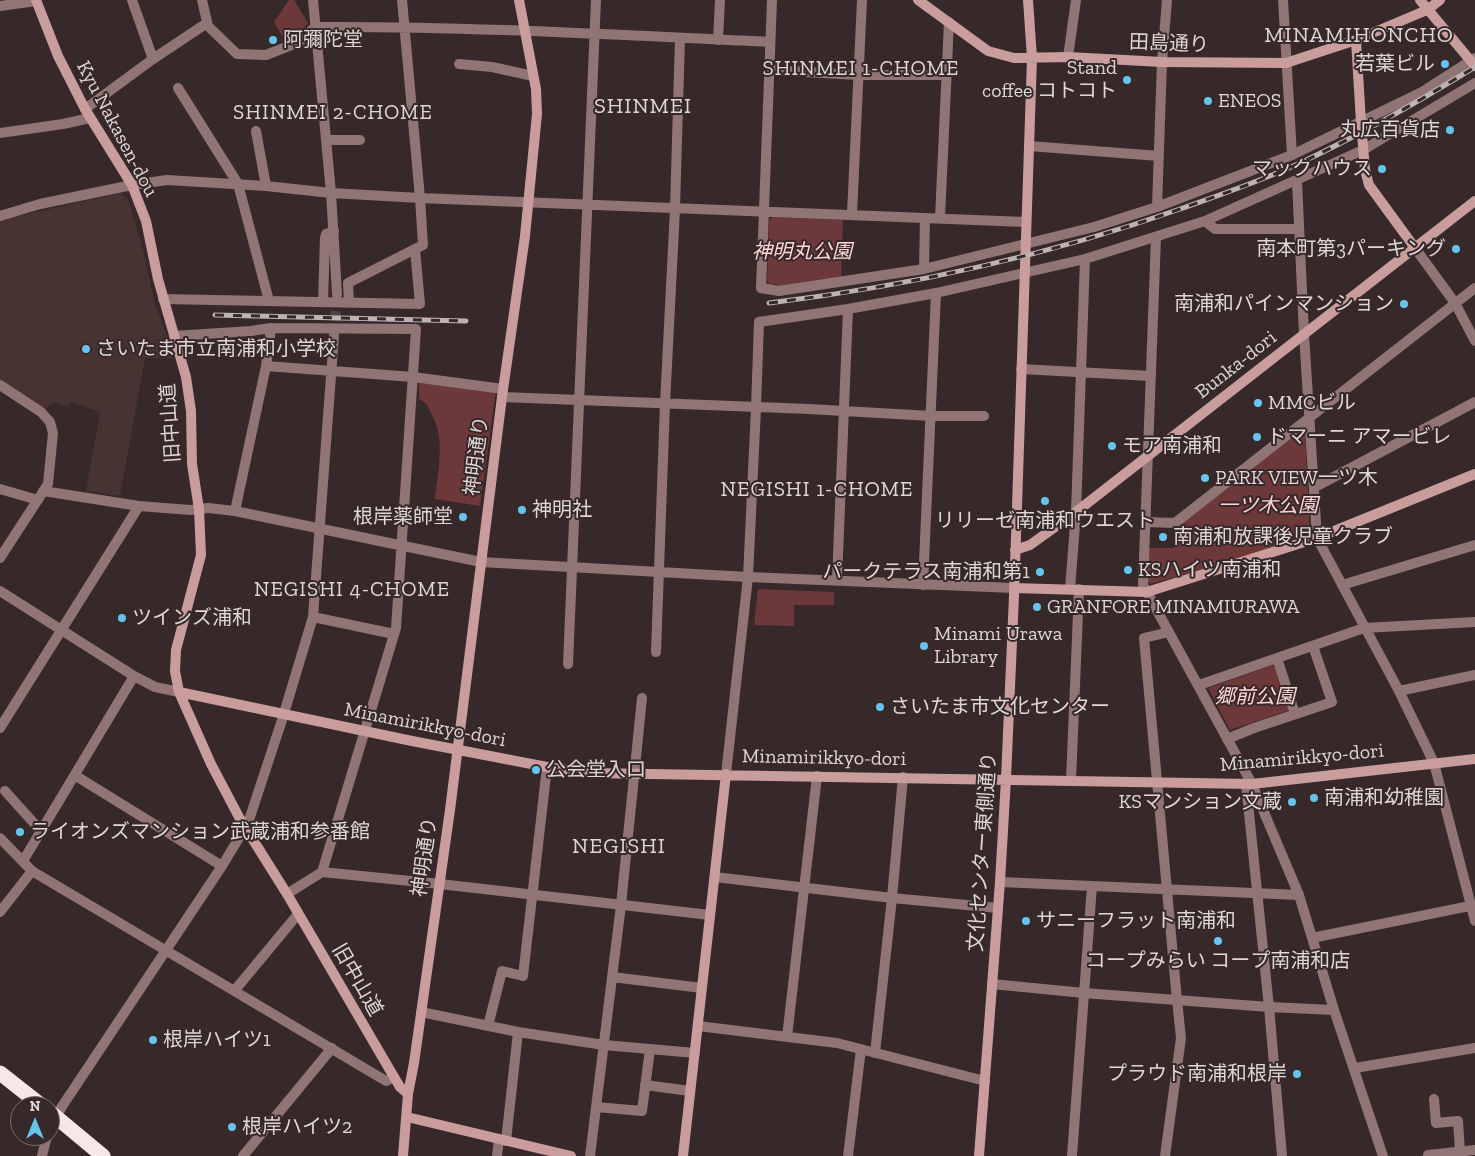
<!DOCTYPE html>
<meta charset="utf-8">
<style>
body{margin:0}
#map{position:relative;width:1475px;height:1156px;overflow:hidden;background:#372929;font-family:"Zilla Slab",serif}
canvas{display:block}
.north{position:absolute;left:10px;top:1096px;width:50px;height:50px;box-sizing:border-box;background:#372929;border:1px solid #7a6e6e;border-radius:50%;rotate:0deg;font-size:14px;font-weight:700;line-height:20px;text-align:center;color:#dfd6d6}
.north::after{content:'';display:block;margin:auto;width:18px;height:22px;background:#66c4ef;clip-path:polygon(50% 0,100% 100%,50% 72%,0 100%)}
</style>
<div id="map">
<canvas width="1475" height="1156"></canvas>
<div class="north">N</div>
</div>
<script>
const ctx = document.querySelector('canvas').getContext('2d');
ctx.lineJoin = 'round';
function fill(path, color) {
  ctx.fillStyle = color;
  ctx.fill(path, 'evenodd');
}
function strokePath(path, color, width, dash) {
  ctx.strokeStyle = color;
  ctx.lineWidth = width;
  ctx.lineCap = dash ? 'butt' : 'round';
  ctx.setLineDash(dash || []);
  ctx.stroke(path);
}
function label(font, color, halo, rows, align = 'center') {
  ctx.font = font + ' "Zilla Slab","Noto Sans JP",serif';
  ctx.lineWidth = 4;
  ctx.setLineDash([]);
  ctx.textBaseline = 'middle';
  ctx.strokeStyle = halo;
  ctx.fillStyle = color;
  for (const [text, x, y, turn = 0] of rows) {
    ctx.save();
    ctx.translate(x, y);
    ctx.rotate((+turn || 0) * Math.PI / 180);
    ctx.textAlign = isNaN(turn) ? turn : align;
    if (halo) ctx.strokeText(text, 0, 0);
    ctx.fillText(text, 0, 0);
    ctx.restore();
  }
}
const built = new Path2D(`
 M121,193L128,199L141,242L155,304L169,341L174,359L145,358L120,496L86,491L100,412L71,402L68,407L54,402L41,412L0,385V220Z`);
const green = new Path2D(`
 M289,0H294L308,23L295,39L286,43L274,22Z
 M773,217L843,220L841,279L779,287L776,284L770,285L767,281L769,220Z
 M419,383L496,391L480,506L435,499C438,470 446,439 431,413C428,406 426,402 419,399Z
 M1300,432L1305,433L1310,532L1256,553L1151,584L1146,581L1148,548H1174V527Z
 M758,589L834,592V605H794V626L754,625Z
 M1274,665L1290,710L1230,730L1208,688Z`);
const streetTunnel = new Path2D(`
 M334,336L337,295`);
const street = new Path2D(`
 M132,0L153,59
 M202,0L208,26L237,54L266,55L299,42L315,27C467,26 618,35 770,42
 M313,0L331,193L337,294
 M772,0L761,288L779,291L924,269L1094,227L1157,207L1292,155L1422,92L1475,58
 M1283,0L1292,155
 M0,6L36,1
 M718,40L720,0
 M1068,57L1076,0
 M459,64L492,67L533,76
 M769,70L858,75H946
 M178,88L238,184L269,301
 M85,109L153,59L207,23
 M256,131L266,186
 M0,133L63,124L90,118
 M326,140H360
 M1029,146L1159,156
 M1297,181L1304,334L1317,538L1399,691L1434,763L1475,921
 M1157,207L1162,62L1167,0
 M852,214L862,0
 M0,216L40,204L132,185L167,180L266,186L331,193L420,198L1025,222
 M940,218L949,22
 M1205,221L1215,229H1299
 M1156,237L1143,585L1252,784L1299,895L1334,1010L1383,1156
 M1415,248L1455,303L1475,341
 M924,269L925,218
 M163,299L420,304L415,249
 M323,302L325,238L326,234L334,231
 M349,303L348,283L423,245L420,198L402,0
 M174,336L251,331L271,328L416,329L396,628L322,872
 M266,366L413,377L503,389
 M1021,369L1151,376
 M0,385L41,412L50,422L53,433L48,484L0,558
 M502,397L809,409L931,416H984
 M1315,487L1475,402
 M0,489L38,500
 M43,491L139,506L190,510L208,508L235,511L481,562L748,577L1014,588
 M235,511L266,366L271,328
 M1146,522L1175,523L1475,288
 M837,580L848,309
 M923,585L936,293
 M1342,585L1475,545
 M1070,589L1076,512L1085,259
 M0,591L134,676L155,687L179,692
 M313,617L394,634
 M656,652L665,404L675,209L680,38
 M1277,658L1295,714
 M568,664L596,0
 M1199,685L1364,628L1475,622
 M1399,691L1475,675
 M0,728L139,506
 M1227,739L1254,728L1332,702L1313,646
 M726,774L748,577L756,408L759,322L848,309L936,293L1085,259L1205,221L1363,150L1475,83
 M76,776L222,866
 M1071,781L1079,589
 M1246,784L1269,1007L1282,1156
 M5,791L41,831
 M0,838L32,871L386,1081L394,1077
 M23,861L134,676
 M715,877L892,898L998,908
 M1000,882L1299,895
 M287,894L322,872L440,884L710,915
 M0,912L32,871
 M1312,938L1475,905
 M612,977L702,988
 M992,984L1084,993L1269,1007L1334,1010
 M235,990L298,914
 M421,1012L518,1032L604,1045L695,1053
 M488,1026L502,971L523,976L547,767
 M698,1026L837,1043L985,1081
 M787,1037L817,776
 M875,1053L892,898L903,777
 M1355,1068L1475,1048
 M645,1085L690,1091
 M1434,1099L1436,1123L1458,1121L1460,1152
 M596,1107L642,1111L650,1049
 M50,1130L61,1108L222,866L245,828L250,817L282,720L313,617L334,336
 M506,1141L518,1032
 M1428,1155L1475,1150
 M42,1156L47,1136
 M243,1156L332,1048
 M497,1156L499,1139
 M590,1156L621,905L642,698
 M848,1156L861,1049
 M1072,1156L1092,886
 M1165,1156L1181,1038L1177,1000L1144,638L1169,632`);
const secondary = new Path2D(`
 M36,0L58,56L85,109L132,185L146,221L158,279L186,377L191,411L192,464L199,509L201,555L176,650L175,671L179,692L211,764L240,819L287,894L394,1077L400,1087L408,1094
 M918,0L988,51L1014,58L1068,57L1162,62L1286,63L1356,40L1427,10L1440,0
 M1420,0L1475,66
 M1356,40L1361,122L1365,170L1369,185L1415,248
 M1015,550L1030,545L1076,512L1475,201
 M1014,588L1147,592L1317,538L1475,474
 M179,692L412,741L547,767L590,773L1252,784L1475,759
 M407,1117L571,1156
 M403,1156L408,1094L414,1063L450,810L502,397L525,236L537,114L536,89L519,0
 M683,1156L726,774
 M979,1156L1000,882L1006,779L1014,596L1032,58L1028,0`);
const highway = new Path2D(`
 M0,1073L42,1106
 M50,1112L103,1156`);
const rail = new Path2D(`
 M769,303C909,286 1047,256 1180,209C1220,195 1261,181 1300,163C1360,135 1418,102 1475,67
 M215,315L466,321`);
const markers = [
 [273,40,5,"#66c4ef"],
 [1445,64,5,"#66c4ef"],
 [1127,80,5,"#66c4ef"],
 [1208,101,5,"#66c4ef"],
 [1450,130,5,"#66c4ef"],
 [1382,169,5,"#66c4ef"],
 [1456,249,5,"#66c4ef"],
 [1404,304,5,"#66c4ef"],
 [86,349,5,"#66c4ef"],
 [1258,403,5,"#66c4ef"],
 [1257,437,5,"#66c4ef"],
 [1112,446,5,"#66c4ef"],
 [1205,478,5,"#66c4ef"],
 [1045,501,5,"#66c4ef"],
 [522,510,5,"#66c4ef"],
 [463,517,5,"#66c4ef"],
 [1163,537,5,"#66c4ef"],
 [1128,570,5,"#66c4ef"],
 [1040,572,5,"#66c4ef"],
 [1037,607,5,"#66c4ef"],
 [122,618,5,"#66c4ef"],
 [924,646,5,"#66c4ef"],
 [880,707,5,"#66c4ef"],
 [536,770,5,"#66c4ef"],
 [1314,798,5,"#66c4ef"],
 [1292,802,5,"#66c4ef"],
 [20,832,5,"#66c4ef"],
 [1026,921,5,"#66c4ef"],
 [1218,941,5,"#66c4ef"],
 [153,1040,5,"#66c4ef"],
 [1297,1074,5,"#66c4ef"],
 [232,1127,5,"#66c4ef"]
];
const poiNames = [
 ["阿彌陀堂",283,40],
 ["若葉ビル",1435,64,"right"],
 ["Stand",1117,68,"right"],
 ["coffee コトコト",1117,91,"right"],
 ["ENEOS",1218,101],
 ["丸広百貨店",1440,130,"right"],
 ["マックハウス",1372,169,"right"],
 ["南本町第3パーキング",1446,249,"right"],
 ["南浦和パインマンション",1394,304,"right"],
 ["さいたま市立南浦和小学校",96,349],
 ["MMCビル",1268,403],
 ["ドマーニ アマービレ",1267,437],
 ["モア南浦和",1122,446],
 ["PARK VIEW一ツ木",1215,478],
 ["神明社",532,510],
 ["根岸薬師堂",453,517,"right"],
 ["リリーゼ南浦和ウエスト",1045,521,"center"],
 ["南浦和放課後児童クラブ",1173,537],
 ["KSハイツ南浦和",1138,570],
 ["パークテラス南浦和第1",1030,572,"right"],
 ["GRANFORE MINAMIURAWA",1047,607],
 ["ツインズ浦和",132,618],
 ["Minami Urawa",934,634],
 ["Library",934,657],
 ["さいたま市文化センター",890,707],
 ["公会堂入口",546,770],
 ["南浦和幼稚園",1324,798],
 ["KSマンション文蔵",1282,802,"right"],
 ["ライオンズマンション武蔵浦和参番館",30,832],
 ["サニーフラット南浦和",1036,921],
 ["コープみらい コープ南浦和店",1218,961,"center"],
 ["根岸ハイツ1",163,1040],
 ["プラウド南浦和根岸",1287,1074,"right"],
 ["根岸ハイツ2",242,1127]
];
const streetNames = [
 ["田島通り",1169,44,2],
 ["Kyu Nakasen-dou",117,129,62],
 ["Bunka-dori",1236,365,-38],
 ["旧中山道",171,423,-94],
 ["神明通り",477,456,-83],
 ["Minamirikkyo-dori",425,725,11],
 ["Minamirikkyo-dori",824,758,1],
 ["Minamirikkyo-dori",1302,758,-5],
 ["文化センター東側通り",983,852,-86],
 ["神明通り",425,857,-82],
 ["旧中山道",357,980,60]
];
const parkNames = [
 ["神明丸公園",802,252],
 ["一ツ木公園",1268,506],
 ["郷前公園",1255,697]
];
const neighbourhoodNames = [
 ["SHINMEI 1-CHOME",861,69],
 ["SHINMEI 2-CHOME",333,113],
 ["NEGISHI 1-CHOME",817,490],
 ["NEGISHI 4-CHOME",352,590]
];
const quarterNames = [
 ["MINAMIHONCHO",1359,36],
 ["SHINMEI",643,107],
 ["NEGISHI",619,847]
];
fill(built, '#473332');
fill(green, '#6d3839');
strokePath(streetTunnel, '#504343', 10, [10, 5]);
strokePath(street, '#907574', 10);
strokePath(secondary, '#c89d9c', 10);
strokePath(highway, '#f6e8e8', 15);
strokePath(rail, '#bdb3b3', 5);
strokePath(rail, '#372929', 3, [9]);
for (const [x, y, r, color] of markers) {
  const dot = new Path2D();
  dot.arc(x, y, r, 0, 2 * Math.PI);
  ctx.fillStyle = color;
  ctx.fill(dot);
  strokePath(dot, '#372929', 2);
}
label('20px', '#dfd6d6', '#372929', poiNames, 'left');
label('20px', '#dfd6d6', '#372929', streetNames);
label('italic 20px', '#fdd7d6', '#372929', parkNames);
ctx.letterSpacing = '1px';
label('21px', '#dfd6d6', '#372929', neighbourhoodNames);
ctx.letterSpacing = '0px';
ctx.letterSpacing = '1px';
label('22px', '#dfd6d6', '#372929', quarterNames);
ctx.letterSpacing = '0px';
</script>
